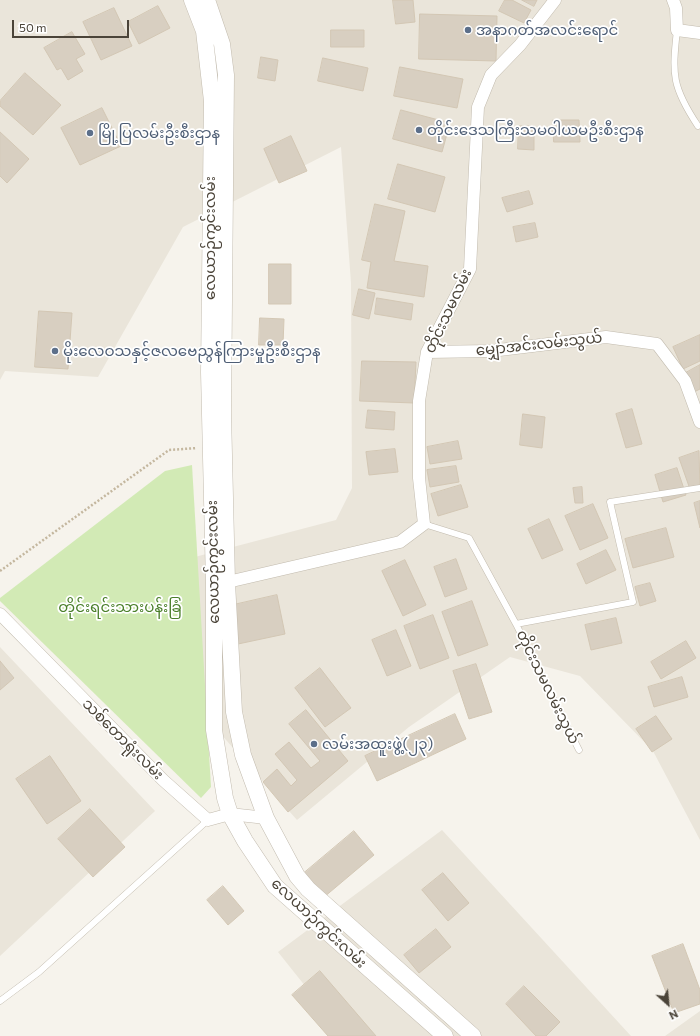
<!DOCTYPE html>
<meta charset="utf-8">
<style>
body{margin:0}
#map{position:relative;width:700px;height:1036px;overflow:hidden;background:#f6f3ec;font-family:Commissioner,sans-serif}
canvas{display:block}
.north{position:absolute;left:648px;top:984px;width:40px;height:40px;-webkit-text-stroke:3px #fff;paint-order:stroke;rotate:153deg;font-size:11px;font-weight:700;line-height:16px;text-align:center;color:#4b4439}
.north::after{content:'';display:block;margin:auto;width:14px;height:18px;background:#4b4439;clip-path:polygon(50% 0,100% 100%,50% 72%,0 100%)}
.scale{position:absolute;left:12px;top:20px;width:117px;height:18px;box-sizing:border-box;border:2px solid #4b4439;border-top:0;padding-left:5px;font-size:12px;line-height:14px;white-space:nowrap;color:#4b4439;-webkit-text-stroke:3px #fff;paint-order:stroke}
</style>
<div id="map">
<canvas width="700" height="1036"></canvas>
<div class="north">N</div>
<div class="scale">50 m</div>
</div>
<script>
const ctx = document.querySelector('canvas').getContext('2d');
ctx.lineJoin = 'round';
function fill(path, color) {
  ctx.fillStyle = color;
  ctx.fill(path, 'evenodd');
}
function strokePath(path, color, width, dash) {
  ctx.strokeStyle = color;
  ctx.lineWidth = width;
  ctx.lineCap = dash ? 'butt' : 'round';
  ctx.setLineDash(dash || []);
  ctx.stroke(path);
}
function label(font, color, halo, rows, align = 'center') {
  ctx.font = font + ' Commissioner,"Noto Sans Myanmar",sans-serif';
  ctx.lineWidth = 3.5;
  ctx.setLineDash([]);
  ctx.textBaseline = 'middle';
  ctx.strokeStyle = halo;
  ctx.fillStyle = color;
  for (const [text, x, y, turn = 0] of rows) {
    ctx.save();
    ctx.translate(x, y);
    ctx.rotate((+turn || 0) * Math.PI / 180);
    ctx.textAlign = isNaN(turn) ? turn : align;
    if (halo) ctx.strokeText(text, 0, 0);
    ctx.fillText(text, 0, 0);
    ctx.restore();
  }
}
const residential = new Path2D(`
 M0,0H700V840L653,751L580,676L510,657L409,727L297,820L195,705L191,558L336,520L352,488L351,283L341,147L183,227L98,377L5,371L0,380Z
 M0,647L155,811L0,956Z
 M442,830L631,1036H345L278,952Z
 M700,1011V1036H665Z`);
const green = new Path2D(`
 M192,465L211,787L201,798L0,601V598L165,471Z`);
const building = new Path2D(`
 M393,0H413L415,22L396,24Z
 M505,0H512L531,10L524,23L499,11Z
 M522,0H537L534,6Z
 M158,6L170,28L139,44L128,22Z
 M114,8L132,46L101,60L83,22Z
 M420,14L497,16L496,61L419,59Z
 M331,30H364V47H331Z
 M72,32L85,54L76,59L83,71L68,80L61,68L57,70L44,48Z
 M261,57L278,60L275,81L258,78Z
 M323,58L368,68L363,91L318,81Z
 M400,67L463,79L457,108L394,96Z
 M25,73L61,105L33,135L0,106V101Z
 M102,108L121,146L80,165L61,128Z
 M401,110L450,123L442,152L393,139Z
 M553,120H579L580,142H554Z
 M519,126H534V150L518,149Z
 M0,132L29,159L7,183L0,176Z
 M291,136L307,171L279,183L264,149Z
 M398,164L445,177L435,212L388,199Z
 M529,191L533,204L507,212L502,198Z
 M375,204L405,211L394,261L428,266L424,297L367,288L371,262L362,260Z
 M535,223L538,237L516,242L513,227Z
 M269,264H291V304H269Z
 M359,289L375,293L369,319L353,315Z
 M377,298L413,304L411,320L375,314Z
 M39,311L72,313L68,369L35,367Z
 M260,318L284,319L283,345H259Z
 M700,335V361L683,369L673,347Z
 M362,361L416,362L414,403L360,401Z
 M700,365V389L692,393L682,375Z
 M632,409L642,444L626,448L616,414Z
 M368,410L395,412L394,430L366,428Z
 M523,414L545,417L542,448L520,445Z
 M458,441L462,459L430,464L427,447Z
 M395,449L398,472L369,475L366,452Z
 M699,451L700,489L691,492L679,458Z
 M456,466L459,482L430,487L427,470Z
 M677,468L686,495L663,502L655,475Z
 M461,485L468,507L438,516L431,494Z
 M582,487L583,503H575L573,488Z
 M700,501V528L694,503Z
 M593,504L608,538L580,550L565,516Z
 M549,519L563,550L542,559L528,529Z
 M666,528L674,557L633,568L625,539Z
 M606,550L616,570L586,584L577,564Z
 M456,559L467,589L445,597L434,567Z
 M405,560L426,605L403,616L382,571Z
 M650,583L656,601L640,606L635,587Z
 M277,595L285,634L238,644L229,606Z
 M472,601L488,645L458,656L442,612Z
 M433,615L449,658L420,669L404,626Z
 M616,618L622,643L591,650L585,625Z
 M396,630L411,666L387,676L372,640Z
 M686,641L696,658L661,679L651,662Z
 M0,661L14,678L0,690Z
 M476,664L492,712L469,719L453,671Z
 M320,668L351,708L325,727L295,688Z
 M682,677L688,697L654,707L648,687Z
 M306,710L348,761L288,812L263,782L277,769L291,786L297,780L275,754L289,742L311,768L320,761L289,724Z
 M455,714L466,739L377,781L365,756Z
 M656,716L672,739L652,752L636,729Z
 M50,756L81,801L47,824L16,779Z
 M90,809L125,847L93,877L58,839Z
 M354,831L374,855L317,903L297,879Z
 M443,873L469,903L448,921L422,890Z
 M223,886L244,911L228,925L207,900Z
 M436,929L451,947L419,973L404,955Z
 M683,944L700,990V1004L674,1013L652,956Z
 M320,971L376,1036H328L292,995Z
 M524,986L560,1022L546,1036H536L506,1004Z`);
const path = new Path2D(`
 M0,571L169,450L197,448`);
const service = new Path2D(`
 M677,30C672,75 672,87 698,126
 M424,524L469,538L516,624L633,602L610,502L700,488
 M516,624L579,750
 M0,1001L39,972L208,820`);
const minor = new Path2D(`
 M673,0L676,8L677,30L700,33
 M427,352L491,351L606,337L657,344L685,381L700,422
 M219,584L400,542L424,524L419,478V401L427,352L470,269L478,107L491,75L520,45L555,0
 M0,614L163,780L208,820L230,814L266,818`);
const tertiary = new Path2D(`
 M192,0L204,31L212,101L209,372L214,584V730L225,798L230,814L245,841L275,886L445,1036
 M207,0L222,44L226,75L223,413L227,583L234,712L243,755L266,818L297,876L308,889L473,1036`);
const markers = [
 [468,30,4,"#5c6f8a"],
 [419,130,4,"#5c6f8a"],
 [90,133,4,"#5c6f8a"],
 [55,351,4,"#5c6f8a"],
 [314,744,4,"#5c6f8a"]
];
const serviceNames = [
 ["အနာဂတ်အလင်းရောင်",476,30],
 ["တိုင်းဒေသကြီးသမဝါယမဦးစီးဌာန",427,130],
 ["မြို့ပြလမ်းဦးစီးဌာန",98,133],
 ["မိုးလေဝသနှင့်ဇလဗေညွန်ကြားမှုဦးစီးဌာန",63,351],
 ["လမ်းအထူးဖွဲ့(၂၃)",322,744]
];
const streetNames = [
 ["လေယာဉ်ကွင်းလမ်း",210,238,-90],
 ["တိုင်းသမလမ်း",448,311,-65],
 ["မျှော်အင်းလမ်းသွယ်",539,344,-6],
 ["လေယာဉ်ကွင်းလမ်း",213,562,-91],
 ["တိုင်းသမလမ်းသွယ်",548,687,64],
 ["သစ်တောရုံးလမ်း",123,739,45],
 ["လေယာဉ်ကွင်းလမ်း",319,923,43]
];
const parkNames = [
 ["တိုင်းရင်းသားပန်းခြံ",120,607]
];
fill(residential, '#eae5da');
fill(green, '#d2eab5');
fill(building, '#d8cfc1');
strokePath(building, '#d3c7b4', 1);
strokePath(service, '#c2bbae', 7);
strokePath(minor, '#c2bbae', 13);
strokePath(tertiary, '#c2bbae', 17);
strokePath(path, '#c4b79f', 2.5, [2, 2]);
strokePath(service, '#fff', 6);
strokePath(minor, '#fff', 12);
strokePath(tertiary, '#fff', 16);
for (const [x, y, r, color] of markers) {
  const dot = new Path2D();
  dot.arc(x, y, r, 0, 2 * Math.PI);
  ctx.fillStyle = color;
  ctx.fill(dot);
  strokePath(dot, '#fff', 1.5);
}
label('15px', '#4e5e75', '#fff', serviceNames, 'left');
label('15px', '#4b4439', '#fff', streetNames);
label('15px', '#4a7f2a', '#fff', parkNames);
</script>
